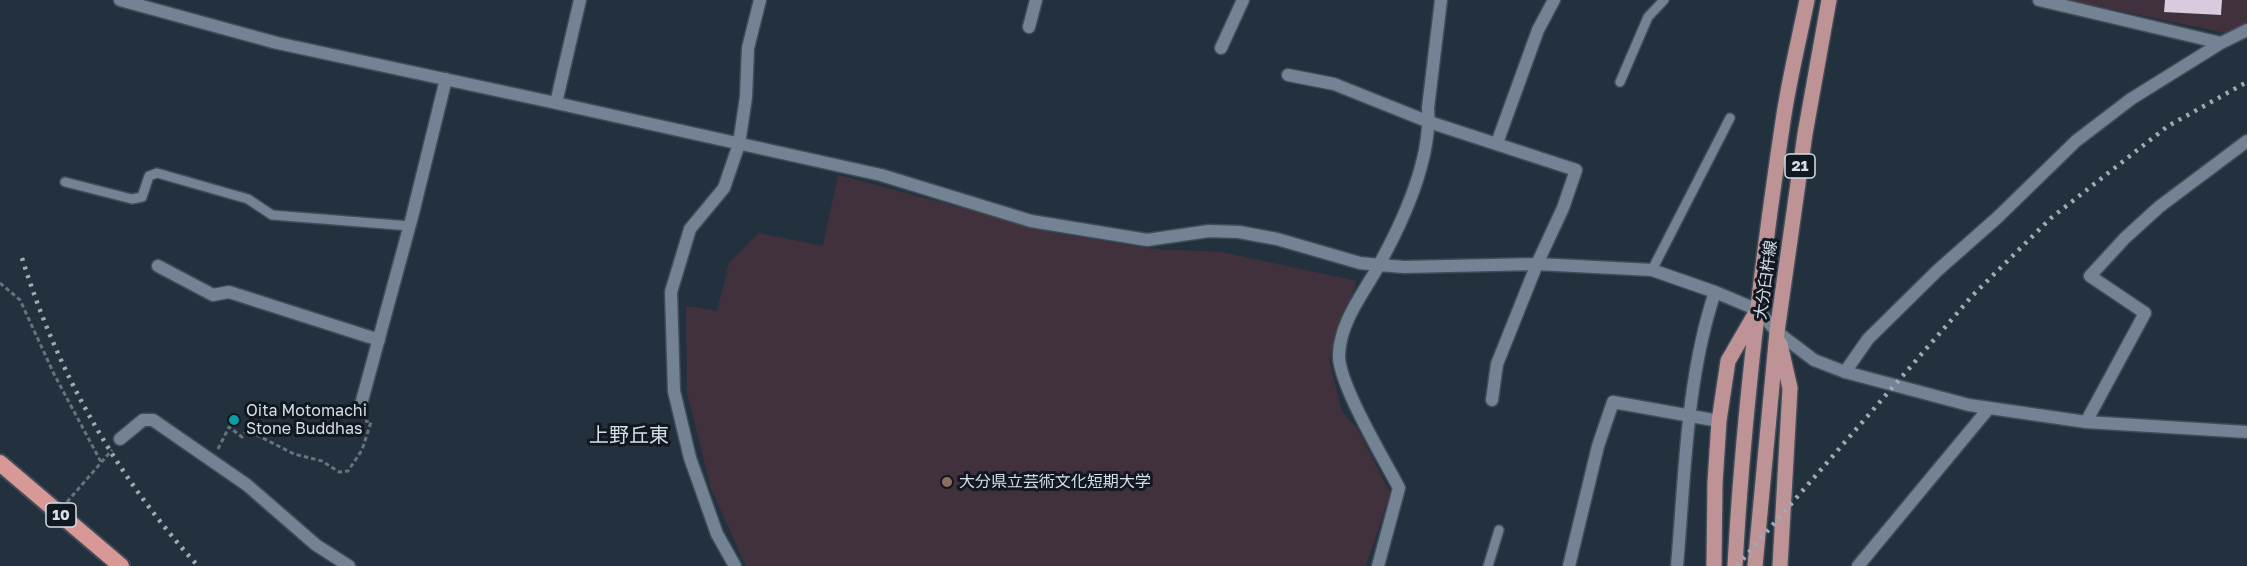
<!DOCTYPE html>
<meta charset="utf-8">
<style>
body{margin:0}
canvas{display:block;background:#23313f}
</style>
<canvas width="2247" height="566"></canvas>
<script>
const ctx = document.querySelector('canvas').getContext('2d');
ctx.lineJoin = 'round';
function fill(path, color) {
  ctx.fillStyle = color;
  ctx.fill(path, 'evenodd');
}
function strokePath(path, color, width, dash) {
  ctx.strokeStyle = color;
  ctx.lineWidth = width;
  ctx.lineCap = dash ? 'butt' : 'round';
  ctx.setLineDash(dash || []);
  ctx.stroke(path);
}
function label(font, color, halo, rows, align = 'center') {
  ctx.font = font + ' "Golos Text","Noto Sans JP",sans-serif';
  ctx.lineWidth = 6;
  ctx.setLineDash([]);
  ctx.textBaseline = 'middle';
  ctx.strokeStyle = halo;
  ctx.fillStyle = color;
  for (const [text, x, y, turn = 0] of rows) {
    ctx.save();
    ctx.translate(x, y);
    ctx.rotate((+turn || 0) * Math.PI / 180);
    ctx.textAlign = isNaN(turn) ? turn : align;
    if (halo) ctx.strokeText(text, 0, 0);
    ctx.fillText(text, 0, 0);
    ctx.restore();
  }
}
const education = new Path2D(`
 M2068,0H2247V22L2226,33Z
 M838,175L1060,234L1153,249L1221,252L1357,281L1329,360L1342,412L1357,428L1390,493L1366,566H746L711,489L687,393L686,306L717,311L729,263L758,233L823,246Z`);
const building = new Path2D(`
 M2165,0H2222L2221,15L2164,12Z`);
const path = new Path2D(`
 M0,283L20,300L54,374L101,462
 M218,449L229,427L242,437L247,430L294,454L322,461L339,472L348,471L362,450L371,422L365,421
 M67,502L112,450`);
const service = new Path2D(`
 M1620,82L1648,17L1664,0
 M65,182L132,199L142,197L149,176L157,173L248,199L272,215L410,226
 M1652,270L1730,118
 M1488,566L1499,530`);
const minor = new Path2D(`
 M120,0L277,43L556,103L881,175L1031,221L1147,240L1209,231L1239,232L1277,239L1360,263L1379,265L1404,267L1537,264L1652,270L1715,292L1758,310
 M2039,0L2221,43
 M1029,27L1036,0
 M1221,48L1243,0
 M1288,75L1334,84L1429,122L1576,170L1563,208L1537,264L1497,364L1492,400
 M556,103L580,0
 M1497,143L1538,30L1554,0
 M158,266L213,295L229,292L379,340
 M1845,372L1868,339L1938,270L1998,217L2076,141L2131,99L2221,43L2247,30
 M360,408L412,217L446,79
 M2086,422L2145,313L2090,276L2125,238L2159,207L2247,141
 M120,439L143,420H153L247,485L316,545L349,566
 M735,566L717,534L690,458L674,391L671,292L690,229L724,188L739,144L746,97L748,48L760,0
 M1378,566L1399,488C1384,459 1338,383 1339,355C1340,324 1360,298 1375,272C1401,226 1432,162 1428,108L1441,0
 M1569,566L1598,446L1613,402L1719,421
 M1677,566C1685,475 1686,379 1715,292
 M1858,566L1989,408`);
const tertiary = new Path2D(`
 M1758,310L1777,332L1814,360L1845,372L1969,405L2086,422L2247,432`);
const primary = new Path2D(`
 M1780,344L1790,388L1780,566
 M1714,566L1715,483L1719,421L1728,361L1754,316
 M1735,566C1743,417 1761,268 1783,121C1789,80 1799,40 1807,0
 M1755,566L1777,332L1805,134L1829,0`);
const trunk = new Path2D(`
 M0,463L121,566`);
const rail = new Path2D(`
 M22,258C58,374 116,476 198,566
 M1737,566L1973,295L2051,218L2168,126L2247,82`);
const markers = [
 [234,420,6,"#0f9aa8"],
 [947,482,6,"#8d6e63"]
];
const shields = [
 [1800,166,30],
 [61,515,30]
];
const shieldNames = [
 ["21",1800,166],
 ["10",61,515]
];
const streetNames = [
 ["大分臼杵線",1766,280,-82]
];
const poiNames = [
 ["Oita Motomachi",246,411],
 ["Stone Buddhas",246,429],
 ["大分県立芸術文化短期大学",959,482]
];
const quarterNames = [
 ["上野丘東",629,436]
];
fill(education, '#41313d');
fill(building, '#d8cadf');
strokePath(service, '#414c58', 12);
strokePath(minor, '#414c58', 15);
strokePath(tertiary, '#414c58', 15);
strokePath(primary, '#414c58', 18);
strokePath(trunk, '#414c58', 20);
strokePath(path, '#66727e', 3, [4.5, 3]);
strokePath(service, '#738394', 9);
strokePath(minor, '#738394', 12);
strokePath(tertiary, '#738394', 12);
strokePath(primary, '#be9396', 15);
strokePath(trunk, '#d79896', 16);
strokePath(rail, '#a0aab5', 4.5, [3, 6]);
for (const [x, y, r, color] of markers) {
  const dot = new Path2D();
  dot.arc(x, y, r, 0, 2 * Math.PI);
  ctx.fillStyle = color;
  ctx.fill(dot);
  strokePath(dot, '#12181f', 2);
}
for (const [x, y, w] of shields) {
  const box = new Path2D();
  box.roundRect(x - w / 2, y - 12, w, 24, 4.5);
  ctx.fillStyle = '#12181f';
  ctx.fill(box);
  strokePath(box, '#d6dee8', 1.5);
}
label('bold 15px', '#d6dee8', null, shieldNames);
label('16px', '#d6dee8', '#12181f', streetNames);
label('16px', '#d6dee8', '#12181f', poiNames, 'left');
label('20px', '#d6dee8', '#12181f', quarterNames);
</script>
